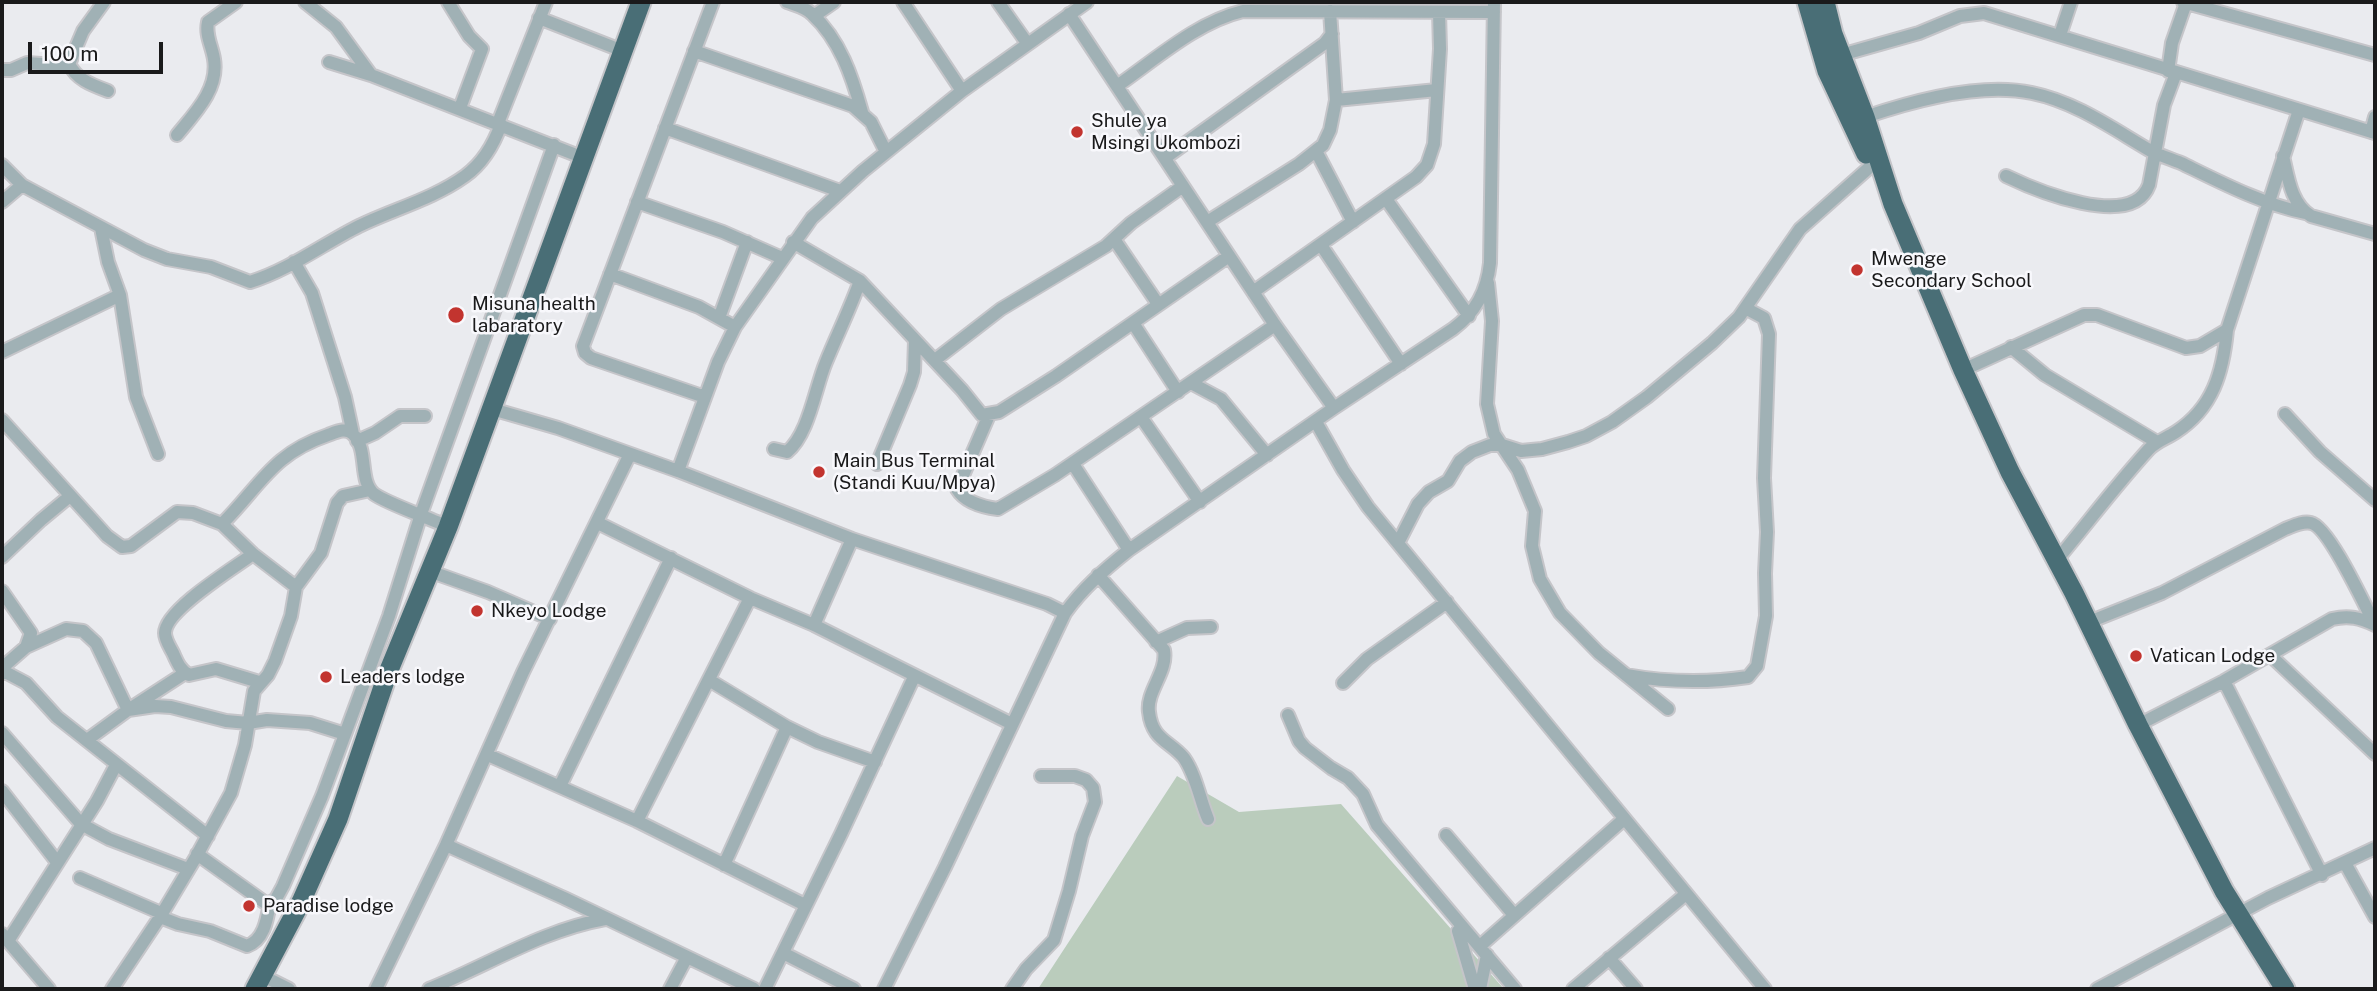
<!DOCTYPE html>
<style>
body{margin:0}
#map{position:relative;width:2377px;height:991px;overflow:hidden;background:#eaebef;font-family:"Public Sans",sans-serif}
canvas{display:block}
.frame{position:absolute;inset:0;border:4px solid #1a1a1b;pointer-events:none}
.scale{position:absolute;left:28px;top:42px;width:135px;height:32px;box-sizing:border-box;border:4px solid #1a1a1b;border-top:0;padding-left:9px;font-size:21px;line-height:24px;white-space:nowrap;color:#1a1a1b;-webkit-text-stroke:5px #f8f8fc;paint-order:stroke}
</style>
<div id="map">
<canvas width="2377" height="991"></canvas>
<div class="frame"></div>
<div class="scale">100 m</div>
</div>
<script>
const ctx = document.querySelector('canvas').getContext('2d');
ctx.lineJoin = 'round';
function fill(path, color) {
  ctx.fillStyle = color;
  ctx.fill(path, 'evenodd');
}
function strokePath(path, color, width, dash) {
  ctx.strokeStyle = color;
  ctx.lineWidth = width;
  ctx.lineCap = dash ? 'butt' : 'round';
  ctx.setLineDash(dash || []);
  ctx.stroke(path);
}
function label(font, color, halo, rows, align = 'center') {
  ctx.font = font + ' "Public Sans",sans-serif';
  ctx.lineWidth = 5;
  ctx.setLineDash([]);
  ctx.textBaseline = 'middle';
  ctx.strokeStyle = halo;
  ctx.fillStyle = color;
  for (const [text, x, y, turn = 0] of rows) {
    ctx.save();
    ctx.translate(x, y);
    ctx.rotate((+turn || 0) * Math.PI / 180);
    ctx.textAlign = isNaN(turn) ? turn : align;
    if (halo) ctx.strokeText(text, 0, 0);
    ctx.fillText(text, 0, 0);
    ctx.restore();
  }
}
const green = new Path2D(`
 M1177,776L1239,812L1341,804L1504,989H1038Z`);
const minor = new Path2D(`
 M104,2L83,31L69,64C77,80 92,85 108,91
 M305,2L336,27L371,75L584,158
 M448,2L469,36L482,49L460,108
 M787,2C795,5 805,7 812,14C840,40 852,76 862,112
 M903,2L962,91
 M998,2L1027,43
 M2183,2L2375,55
 M1069,14L1275,325L1334,408
 M814,16L834,2
 M539,18L623,51
 M2060,35L2071,2
 M694,51L853,106L871,122L886,152
 M1841,55L1919,33L1960,16L1984,13L2375,133
 M329,62L371,75
 M2,70H11L27,63L69,66
 M2168,71L2172,43L2186,3
 M1117,86C1156,59 1197,22 1243,11L1494,12
 M1336,100L1437,90
 M1865,117C1912,101 1982,82 2032,93C2076,102 2113,129 2151,151C2161,156 2171,159 2181,163C2220,182 2262,204 2305,213
 M498,123L546,2
 M665,128L840,191
 M2371,132L2375,117
 M177,135C195,113 219,89 214,59C212,46 205,35 208,22L236,2
 M1316,151L1353,222
 M2283,156C2288,177 2291,204 2311,216L2375,234
 M1165,158L1325,43L1332,34
 M2,165L22,185L144,250L167,259L211,267L250,282C289,270 323,244 359,226C394,209 433,199 465,176C483,163 494,144 501,124
 M2006,176C2035,190 2132,231 2149,185L2164,105L2176,73
 M1386,199L1469,316
 M2,202L22,185
 M637,202L723,232L782,258
 M1207,222L1299,164L1323,145L1330,130L1336,100L1330,11
 M101,228L108,262L120,295L136,397L158,454
 M1114,239L1158,304
 M793,242L860,281L962,390L982,415L999,412L1056,376L1229,256
 M1321,245L1401,364
 M294,262L312,293L345,397L353,434
 M610,274L699,307L735,327
 M1488,283L1492,321L1487,404L1494,434L1518,470L1535,511L1532,546L1540,579L1560,613L1599,653L1668,709
 M1253,292L1416,177L1427,165L1434,144L1440,49L1439,12
 M719,318L747,242
 M1133,323L1178,392
 M2011,347L2045,375L2157,442
 M2,352L120,295
 M935,360L1001,309L1106,246L1131,223L1183,186
 M1963,370L2084,315H2097L2186,348L2200,346L2227,330
 M1191,383L1221,399L1267,455
 M705,397L591,358L585,353L583,346L713,2
 M492,409L558,428L678,471L852,539L1047,604L1065,613
 M2285,414L2320,452L2375,500
 M989,415L957,489C965,502 982,507 998,509L1055,475L1275,325
 M1141,417L1200,502
 M2,420L107,536L122,547L131,546L177,512L193,513L222,524C261,485 272,454 328,435C336,432 346,427 353,434C369,450 358,480 374,494C388,504 430,518 448,527
 M1316,422L1343,470L1368,507L1765,989
 M357,441L375,433L400,416H425
 M774,449L787,452C809,434 815,388 826,362C837,335 850,309 860,281
 M877,464L910,385L914,372L915,340
 M1073,464L1129,550
 M678,471L718,362L735,327L812,218L863,171L962,91L1087,2
 M598,523L750,598L814,625L1012,724
 M222,524L253,554L296,587
 M1398,543L1418,504L1429,492L1448,481L1460,461L1472,452L1490,445H1502L1521,451L1542,449L1568,442L1586,436L1612,422L1647,397L1712,343L1739,317L1800,229L1871,166
 M253,554C234,568 165,610 165,633C165,640 170,647 173,653C177,662 180,670 189,675L216,669L259,682
 M2,557L41,520L70,496
 M2056,561C2087,524 2116,485 2149,449C2157,441 2167,438 2176,432C2213,408 2223,372 2227,330L2299,110
 M429,571L488,592L550,619
 M1098,575L1164,650C1168,672 1146,691 1149,712C1152,740 1170,741 1184,758C1196,775 1200,800 1208,819
 M2,591L31,633L26,647L2,668
 M2089,622L2162,593L2285,529C2293,526 2302,521 2311,523C2329,527 2365,606 2375,625
 M814,625L852,539
 M1156,642L1187,628L1211,627
 M26,647L66,629L83,631L96,643L128,710L185,673
 M2270,655L2375,754
 M2,673H7L26,683L57,717L208,836
 M1626,675C1665,682 1708,683 1748,677L1757,666L1766,616L1765,573L1767,532L1764,478L1769,334L1764,318L1747,309
 M709,680L787,727L818,742L875,762
 M2224,681L2322,875
 M1343,683L1367,659L1447,602
 M1288,715L1299,741L1305,748L1331,768L1348,778L1363,794L1377,825L1515,989
 M2138,725L2224,681L2332,619C2349,615 2360,618 2375,625
 M2,733L81,824L109,839L188,869
 M87,740L128,710L155,706L171,707L226,721L248,723L267,720L310,723L345,734
 M488,755L637,821L805,905
 M560,786L671,558
 M2,791L57,862
 M637,821L750,598
 M1446,835L1514,915
 M446,845L564,898L754,989
 M197,854L264,902L270,903L276,899L283,886L322,796L389,616L421,514L554,145
 M2345,863L2375,917
 M724,865L787,727
 M80,878L161,913
 M160,917L178,924L210,931L247,946C264,940 267,920 270,903
 M1458,931L1475,989
 M2,934L49,989
 M8,941L97,801L116,765
 M1480,946L1624,819
 M783,953L854,989
 M1609,958L1636,989
 M263,976L289,989
 M112,989L160,917L196,857L231,793L245,745L254,691L268,675L275,661L291,616L296,587L321,553L337,503L343,496L370,490
 M376,989L446,845L523,672L630,454
 M429,989C488,965 543,930 605,919
 M670,989L687,957
 M765,989L841,834L914,677
 M884,989L945,867L1065,613C1083,588 1105,569 1129,550L1334,408L1453,329C1476,312 1487,291 1490,263L1494,2
 M1012,989L1026,969L1054,940L1069,891L1082,836L1095,802L1093,788L1086,780L1075,776H1041
 M1480,989L1487,955
 M1573,989L1686,894
 M2097,989L2268,898L2375,848`);
const highway = new Path2D(`
 M1807,2L1827,71L1866,154
 M1825,2L1833,34L1865,117L1893,204L1963,370L2010,472L2074,593L2138,725L2224,891L2285,989
 M255,989L301,902L338,819L387,675L448,527L641,2`);
const markers = [
 [1077,132,7,"#c2342f"],
 [1857,270,7,"#c2342f"],
 [456,315,9,"#c2342f"],
 [819,472,7,"#c2342f"],
 [477,611,7,"#c2342f"],
 [2136,656,7,"#c2342f"],
 [326,677,7,"#c2342f"],
 [249,906,7,"#c2342f"]
];
const poiNames = [
 ["Shule ya",1091,121],
 ["Msingi Ukombozi",1091,143],
 ["Mwenge",1871,259],
 ["Secondary School",1871,281],
 ["Misuna health",472,304],
 ["labaratory",472,326],
 ["Main Bus Terminal",833,461],
 ["(Standi Kuu/Mpya)",833,483],
 ["Nkeyo Lodge",491,611],
 ["Vatican Lodge",2150,656],
 ["Leaders lodge",340,677],
 ["Paradise lodge",263,906]
];
fill(green, '#baccbc');
strokePath(minor, '#c5c5c9', 16);
strokePath(highway, '#c5c5c9', 23);
strokePath(minor, '#a0b1b5', 12);
strokePath(highway, '#496e76', 19);
for (const [x, y, r, color] of markers) {
  const dot = new Path2D();
  dot.arc(x, y, r, 0, 2 * Math.PI);
  ctx.fillStyle = color;
  ctx.fill(dot);
  strokePath(dot, '#f8f8fc', 2.5);
}
label('19px', '#1a1a1b', '#f8f8fc', poiNames, 'left');
</script>
